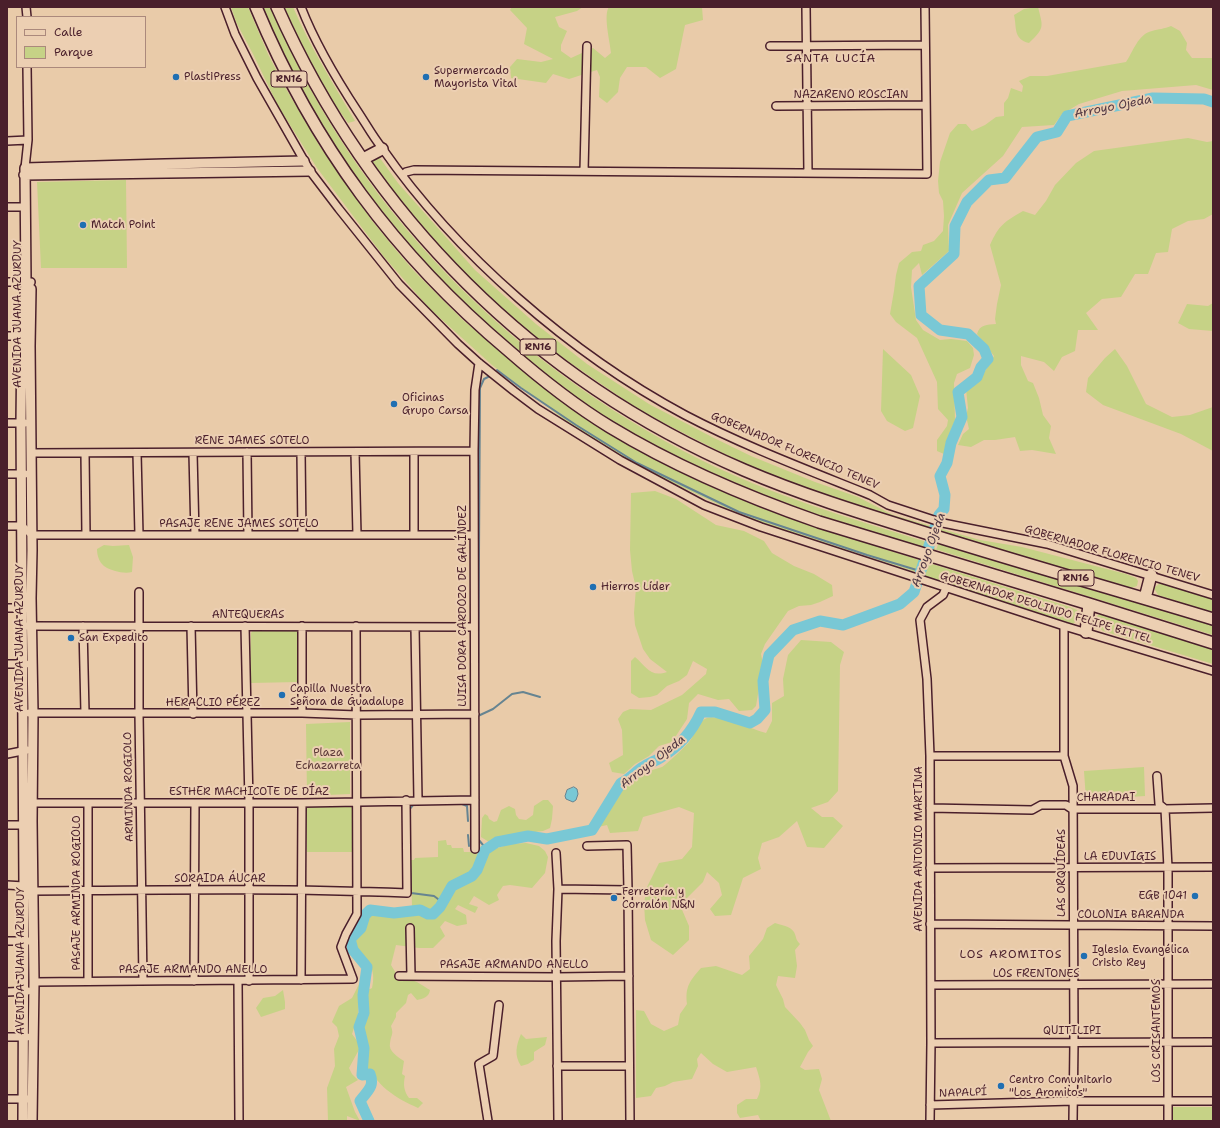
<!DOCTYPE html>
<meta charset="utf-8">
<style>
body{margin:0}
#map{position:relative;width:1220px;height:1128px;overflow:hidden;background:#e9cba9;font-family:"Shantell Sans",sans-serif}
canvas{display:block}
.frame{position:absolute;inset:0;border:8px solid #4a1f2b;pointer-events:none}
.legend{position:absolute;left:16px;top:16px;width:130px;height:52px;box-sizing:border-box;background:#eccfb2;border:1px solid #ab897c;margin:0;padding:5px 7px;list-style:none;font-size:12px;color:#4a1f2b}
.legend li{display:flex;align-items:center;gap:8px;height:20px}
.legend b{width:20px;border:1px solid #ab897c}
</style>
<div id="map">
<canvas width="1220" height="1128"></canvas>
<div class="frame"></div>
<ul class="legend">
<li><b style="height:5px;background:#eccfb2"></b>Calle</li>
<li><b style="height:11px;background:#c6d286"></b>Parque</li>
</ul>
</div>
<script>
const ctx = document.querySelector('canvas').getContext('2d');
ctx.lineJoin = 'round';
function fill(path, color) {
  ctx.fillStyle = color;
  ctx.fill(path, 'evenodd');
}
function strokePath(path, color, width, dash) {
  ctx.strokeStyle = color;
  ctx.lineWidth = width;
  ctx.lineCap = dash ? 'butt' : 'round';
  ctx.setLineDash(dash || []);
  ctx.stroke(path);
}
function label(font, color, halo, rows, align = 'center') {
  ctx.font = font + ' "Shantell Sans",sans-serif';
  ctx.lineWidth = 4;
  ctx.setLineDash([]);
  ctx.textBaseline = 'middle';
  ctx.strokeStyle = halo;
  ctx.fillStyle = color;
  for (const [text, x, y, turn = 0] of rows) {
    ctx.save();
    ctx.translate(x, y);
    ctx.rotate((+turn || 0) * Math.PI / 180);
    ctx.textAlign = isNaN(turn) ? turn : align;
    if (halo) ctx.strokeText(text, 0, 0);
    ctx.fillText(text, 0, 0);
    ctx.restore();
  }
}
const green = new Path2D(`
 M231,7H248L268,54L285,87L319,145L373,222L395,249L414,271L464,321L530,376L586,418L628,444L684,473L732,495L766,509L819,528L877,545L881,548L1070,607L1077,610L1079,614L1078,621L1072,624H1067L925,578V575L745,517L635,465L574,427L492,365L430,309L384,257L317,168L278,106L253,54L236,22Z
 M260,7H271C353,205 509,364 701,460C772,495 848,518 924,541V542L933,545L936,550L939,542L1213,625V635L938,550L922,549L803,511L716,477L635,436L597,413L531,364L444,288L367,196L304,100Z
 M284,7H293C310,47 333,83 355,121L348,123L323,88Z
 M512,7H583L577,11L555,17L559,27L567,31L561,45V51L571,58L593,48L605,58L611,53C610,42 603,15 609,7H702L703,20L685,25L676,69L660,78L646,67H627L620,78L618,92L607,103L599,97L600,77L597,70L569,79L553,74L546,83L511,78L510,67L517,59L541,62L553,59L524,44L527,28L510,10Z
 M1038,7C1043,27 1045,28 1029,43C1013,39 1017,28 1014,15L1024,9Z
 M1171,26L1180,31L1187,43L1186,50L1192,58H1213V90L1196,85L1122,91L1079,104L1062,114L1054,125L1022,127L1003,156L962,193L948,225L949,251L922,275L919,263L912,270L911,287L916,320L923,330L940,340L951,339L967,341L973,348L974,355L970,368L957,374L954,383L955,421L952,427L944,454L937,451V440L947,426L948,420L938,409L937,382L917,338L896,322L890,314L894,291L896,275L899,263L912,252L921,251L923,245L934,241L943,231L944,216L943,201L939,193L938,181L940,162L950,133L958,124H966L972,131L985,125L996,117L1004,116V103L1008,98L1011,88L1022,92L1023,86L1019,81L1030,76H1047L1126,62C1133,52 1138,34 1152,31C1159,29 1164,29 1171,26Z
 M1188,138L1207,142L1213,141V214L1204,219L1188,221L1172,229L1168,252L1156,253L1148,274H1135L1121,297L1102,299L1086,313L1098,330H1078L1075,351L1062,357L1054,371L1044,362L1021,356V365L1028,381L1033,383L1039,398L1043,415L1051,426L1049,438L1056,454L1032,450L1020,451L1015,437L995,440H984L971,447L958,445L963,434L969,429L966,416L968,408L966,389L979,381L994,356L977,334C980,324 987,325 996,324L995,319L997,304L1001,285L990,245C999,225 1004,222 1023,211L1035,215L1046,201L1055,185L1076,163L1094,151Z
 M377,154L398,183L475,270L536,324L587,364L649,404L712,437L751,456L815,482L858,497L893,515L980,540L1022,547L1126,574L1136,578L1138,581L1137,586L1131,588H1127L927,529L795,484L752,468L642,412L566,360L541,342L511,317L487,295L461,270L404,205L387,186L369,157Z
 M126,180L127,268H41L37,182Z
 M1213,303V331L1189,329L1178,323L1187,304L1208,306Z
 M883,349L911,375L920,396L913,428L905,431L887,421L881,411Z
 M1115,349L1127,366L1146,404L1172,417L1190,415L1213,407V451L1181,434L1103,405L1086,392L1088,378L1105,358Z
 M655,491L676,499L716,525L744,531L764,541L772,553L794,566L814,574L832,585L833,596L820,602L811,605L799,606L788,611L765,644L761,654L763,664L756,706L752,710L739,711L729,699L718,700L698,694L689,703L687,719L672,742L659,746L649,756L635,764L624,774L612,772L609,763L623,755L622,730L618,719L623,712L630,709L651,710L682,695L706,674L707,669L693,661L687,675L679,681L667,686L657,695L650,697L639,698L631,693V661L635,657C646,666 650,678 667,672L650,659L643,649L635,625L634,613L636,588L632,571L630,550L631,493Z
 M104,545L113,546L129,545L133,557L132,572C124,574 111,571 104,566C99,562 97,555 97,549Z
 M1160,583L1175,586L1213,599V613L1158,595L1154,588Z
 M1102,614L1213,647V664L1103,631L1095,624L1094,620L1098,615Z
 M296,629L299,632V682L250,683L251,633L253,630Z
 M801,640L831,642L844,652L840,665L838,791L828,802L811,808L822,817H833L843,826L824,848L807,847L797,821L779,837L762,843L758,858L761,869L743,878L731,915L715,916L710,909L722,895L719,883L707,872L703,882L680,905L689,926V940L673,955L651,940L645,920L644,903L647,887L659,863L682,859L692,847L694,813L679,807L643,817L638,831L610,833L607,825L598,827L600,823L627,784C635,783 638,777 645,773C650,770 657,769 662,767C666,765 686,746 689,742C695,735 698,721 707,718C719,714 753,730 766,733L772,721V703L784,696L783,679L788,655Z
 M350,722V794L307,796L306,724Z
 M1144,767L1145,796L1086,800L1084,771Z
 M543,800H548L553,806L552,819L550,828L543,831L535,832L525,834L500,836L489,842L481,837L482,818L485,814L488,816L489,819L494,822L497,821L501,810L509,806L515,809L516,815L519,819L526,820L533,815L534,806Z
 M351,804L355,807L354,852H307L306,809L309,805Z
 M446,840L447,845H451L452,848H463L464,852H481L477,865L468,876L449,884L432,912L412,907L411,860H414L415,858L438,857V841Z
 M526,843L539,846L545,851L548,857L545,873L532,888L510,885L503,886L497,895L499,900L489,905L474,896L469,904L478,907L475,913L458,905L455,909L466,915L467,924L457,926L445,921L440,927L445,936L433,948H419L396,945L391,965L400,980C418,980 415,981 430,990C429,997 423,999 417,1000L411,993L408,995L406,1003L396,1013V1017L391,1026C394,1035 391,1034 390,1043C388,1051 398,1057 404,1061L402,1074L405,1076C403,1085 404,1091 409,1098H417L423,1103L418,1108C407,1103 397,1098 387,1090C379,1084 373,1073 364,1069L369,1051L362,1028L366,1012L367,988L370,989L372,988C377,967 367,961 354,947V941L362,931L370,911H373L385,914L397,915L421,911L427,915H436L444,904L449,892L455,886L473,877L482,870L484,860L490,850L511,844Z
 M775,923C781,925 790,926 794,932C797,938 795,939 800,944L795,950L797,966L795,978L778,976L776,985L783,999L785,1007L800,1023L805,1030L809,1040L813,1046L808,1052L800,1067L805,1070L819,1069L822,1079L819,1090L831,1121H761L758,1115L740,1118L737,1113V1105L746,1099H757C763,1087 760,1079 756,1067L727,1072L713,1064L701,1053L697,1059L698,1066L692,1079L673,1082L665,1086L656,1088L651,1096L636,1098V1010L644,1011L651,1024L664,1031L678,1025L680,1014L687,1004C685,986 690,981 701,968L716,966L742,975L750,969L749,956L763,939L767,928Z
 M359,984L358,1016L352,1034L361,1046L349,1068L352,1074L358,1080L346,1087L355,1112L360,1121L347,1116V1121H328L327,1088L335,1066L334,1049L339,1036L337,1027L332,1022L339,1006L352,998Z
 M283,990L285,1002V1009L261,1017L256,1008L263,998L275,996Z
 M521,1034L526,1039L547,1037L545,1045L534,1052V1060L528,1064L521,1066C514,1055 516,1046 521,1034Z
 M1172,1107H1213V1121H1172Z`);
const water = new Path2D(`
 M574,787L577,789L578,794L576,800L573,802L566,799L565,796L567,790Z`);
const stream = new Path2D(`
 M497,370L521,388L576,425L637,463L739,512L867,555L920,571
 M478,715L480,388L484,379L490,376
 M478,716L493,709L512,694L523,692L540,697
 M462,804L467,806L468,821
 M410,833V809L414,804
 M468,835L469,846
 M478,839L483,845L490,847
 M477,850L484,852
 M410,861L411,893L434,896L442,902`);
const river = new Path2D(`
 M369,1121L360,1101C367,1091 375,1087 370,1074L362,1075L364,1048L359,1027L364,1013L363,995L367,967L353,950L350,939L361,928L365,915L370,910L394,913L420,910L428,914H433L440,907L452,886L472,876L477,870L485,850L497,842L528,836L547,839L592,830L621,783C630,779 635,772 643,767C649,763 655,761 660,758C679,747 692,732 701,712H715L750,723L757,719L765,710L763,681L769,655L793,630L820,621L843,625L900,604L914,592L939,515L944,509L945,495L940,476L947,463L951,443L962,417L958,392L977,377L981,367L988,359L984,349L968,334L940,330L921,315L919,286L954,254L955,226L967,202L989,180L1005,178L1037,137L1057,132L1067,116L1153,98L1204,99L1213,102`);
const minor = new Path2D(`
 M26,7L27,17
 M225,7L235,34L257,78L310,171L339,209L399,284L458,344L479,363L514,391L538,409L620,460L704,505L761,527L1064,626L1213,671
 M301,7C315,43 337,80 358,112C366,124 373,137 382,148C456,254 571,354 685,415C744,446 808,470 870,495L888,505L943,523L1047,544L1213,595
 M806,7L808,173
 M770,46L925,45
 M776,106L926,105
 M7,141L28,140
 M25,168L28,140L27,67
 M584,171L587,46
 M402,175L406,172L414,170L927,174L925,7
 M7,207H24
 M7,282H31
 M7,336H27
 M7,423H25
 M247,452L248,535
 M301,452L302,535
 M355,452L357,535
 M31,453L474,451
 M85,453L86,535
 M137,453L139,535
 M193,453L195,535
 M7,474H25
 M7,526H22L32,535H474
 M414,535V452
 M139,592V714L143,981
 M7,608H27
 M27,626L474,627
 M83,626L85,713
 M191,626L193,714
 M245,626L249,802V981
 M302,626V713
 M1064,626V756L1073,786L1074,1042L1073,1121
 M415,627L418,800
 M7,664H26
 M29,713H302L357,715L475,714
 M7,754L27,750
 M930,756H1064
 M1157,776L1159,804L1165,809L1168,868V1121
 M27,803H302L475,800
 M930,808L1032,810L1041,805H1066L1072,809H1165L1213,808
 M7,825H23L28,823
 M587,846L627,845L628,890L630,1121
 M475,849L474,451L475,390L479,363
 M556,853L558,889L556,941L558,1121
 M930,868L1213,867
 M7,885L24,886L33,891C158,890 282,888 407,893L406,800
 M558,889L628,890
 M930,924L1213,926
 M410,928L411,976
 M7,941H33
 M399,976L557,977L629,976
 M301,980L302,803
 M88,981V804
 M194,981L195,803
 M238,981L239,1121
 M34,982L353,979L341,947L346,934L357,914L356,626
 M931,985L1213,984
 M7,992L28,991
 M7,1037H27
 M931,1043L1213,1042
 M557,1066H629
 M7,1099H32
 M930,1105L1073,1101H1213
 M488,1121L479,1064L493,1056L499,1005
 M930,1121L931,1043L930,756L927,679L920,620L927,607L943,595L946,588`);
const major = new Path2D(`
 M24,175L310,171
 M31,289L30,346L32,550L31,598L33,713L32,821L34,982L32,1121
 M23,1121L24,886L21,423L22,336L26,282L25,168L165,164L304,161`);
const highway = new Path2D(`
 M256,7C313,144 395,255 509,351C541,379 574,405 610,427C676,467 747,497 819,522L1089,604L1213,643
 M277,7C370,216 534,380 744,470C800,494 858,512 916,530C1014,561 1114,589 1213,619
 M363,159L382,149
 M1145,598L1151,575
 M1086,632L1089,604`);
const markers = [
 [176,77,4,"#1f6fb2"],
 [426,77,4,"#1f6fb2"],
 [83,225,4,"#1f6fb2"],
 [394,404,4,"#1f6fb2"],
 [593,587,4,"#1f6fb2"],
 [71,638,4,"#1f6fb2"],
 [282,695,4,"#1f6fb2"],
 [1195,896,4,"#1f6fb2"],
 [614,898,4,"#1f6fb2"],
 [1084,956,4,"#1f6fb2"],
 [1001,1086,4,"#1f6fb2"]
];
const shields = [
 [289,79,36],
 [538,347,36],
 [1076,578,36]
];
const shieldNames = [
 ["RN16",289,79],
 ["RN16",538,347],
 ["RN16",1076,578]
];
const poiNames = [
 ["Supermercado",434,71],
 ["Mayorista Vital",434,84],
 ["PlastiPress",184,77],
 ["Match Point",91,225],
 ["Oficinas",402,398],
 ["Grupo Carsa",402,411],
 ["Hierros Líder",601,587],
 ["San Expedito",79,638],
 ["Capilla Nuestra",290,689],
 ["Señora de Guadalupe",290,702],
 ["Ferretería y",622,892],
 ["Corralón N&N",622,905],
 ["EGB 1041",1187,896,"right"],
 ["Iglesia Evangélica",1092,950],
 ["Cristo Rey",1092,963],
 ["Centro Comunitario",1009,1080],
 ["\"Los Aromitos\"",1009,1093]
];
const streetNames = [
 ["NAZARENO ROSCIAN",851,95],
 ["AVENIDA JUANA AZURDUY",18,314,-90],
 ["RENE JAMES SOTELO",252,441],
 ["GOBERNADOR FLORENCIO TENEV",795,451,23],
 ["PASAJE RENE JAMES SOTELO",239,524],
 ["GOBERNADOR FLORENCIO TENEV",1112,554,16],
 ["LUISA DORA CARDOZO DE GALÍNDEZ",463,606,-90],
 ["GOBERNADOR DEOLINDO FELIPE BITTEL",1046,608,17],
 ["ANTEQUERAS",248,615],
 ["AVENIDA JUANA AZURDUY",20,638,-90],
 ["HERACLIO PÉREZ",213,703],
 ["ARMINDA ROGIOLO",129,787,-91],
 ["ESTHER MACHICOTE DE DÍAZ",249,792],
 ["CHARADAI",1106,798],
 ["AVENIDA ANTONIO MARTINA",919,849,-90],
 ["LA EDUVIGIS",1120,857],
 ["LAS ORQUÍDEAS",1062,873,-90],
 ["SORAIDA ÁUCAR",220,879],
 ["PASAJE ARMINDA ROGIOLO",77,893,-90],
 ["COLONIA BARANDA",1131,915],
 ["AVENIDA JUANA AZURDUY",21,961,-90],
 ["PASAJE ARMANDO ANELLO",514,965],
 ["PASAJE ARMANDO ANELLO",193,970],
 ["LOS FRENTONES",1036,974],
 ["QUITILIPI",1072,1031],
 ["LOS CRISANTEMOS",1157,1031,-90],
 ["NAPALPÍ",963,1093,-2]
];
const parkNames = [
 ["Plaza",328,753],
 ["Echazarreta",328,766]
];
const neighbourhoodNames = [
 ["SANTA LUCÍA",831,59],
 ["LOS AROMITOS",1011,955]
];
const waterNames = [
 ["Arroyo Ojeda",1113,107,-11],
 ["Arroyo Ojeda",929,550,-70],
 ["Arroyo Ojeda",653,762,-38]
];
fill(green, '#c6d286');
fill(water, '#79c8d5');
strokePath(water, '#668491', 1);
strokePath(stream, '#668491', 2);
strokePath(river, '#79c8d5', 11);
strokePath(minor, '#4a1f2b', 10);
strokePath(major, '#4a1f2b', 12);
strokePath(highway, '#4a1f2b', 14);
strokePath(minor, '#eccfb2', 7);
strokePath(major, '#eccfb2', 9);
strokePath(highway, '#eccfb2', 11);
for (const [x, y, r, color] of markers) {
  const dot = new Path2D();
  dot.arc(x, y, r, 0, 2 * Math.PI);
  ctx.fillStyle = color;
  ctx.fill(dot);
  strokePath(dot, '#eccfb2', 1.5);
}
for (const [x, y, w] of shields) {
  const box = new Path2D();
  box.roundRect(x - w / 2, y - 8, w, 16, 3);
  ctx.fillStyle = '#eccfb2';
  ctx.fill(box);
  strokePath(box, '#4a1f2b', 1);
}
label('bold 10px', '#4a1f2b', null, shieldNames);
label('11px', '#4a1f2b', '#eccfb2', poiNames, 'left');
label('11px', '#4a1f2b', '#eccfb2', streetNames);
label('11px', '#5d3a39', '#eccfb2', parkNames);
ctx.letterSpacing = '1px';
label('12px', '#4a1f2b', '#eccfb2', neighbourhoodNames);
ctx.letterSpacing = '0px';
label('italic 12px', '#513844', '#eccfb2', waterNames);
</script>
